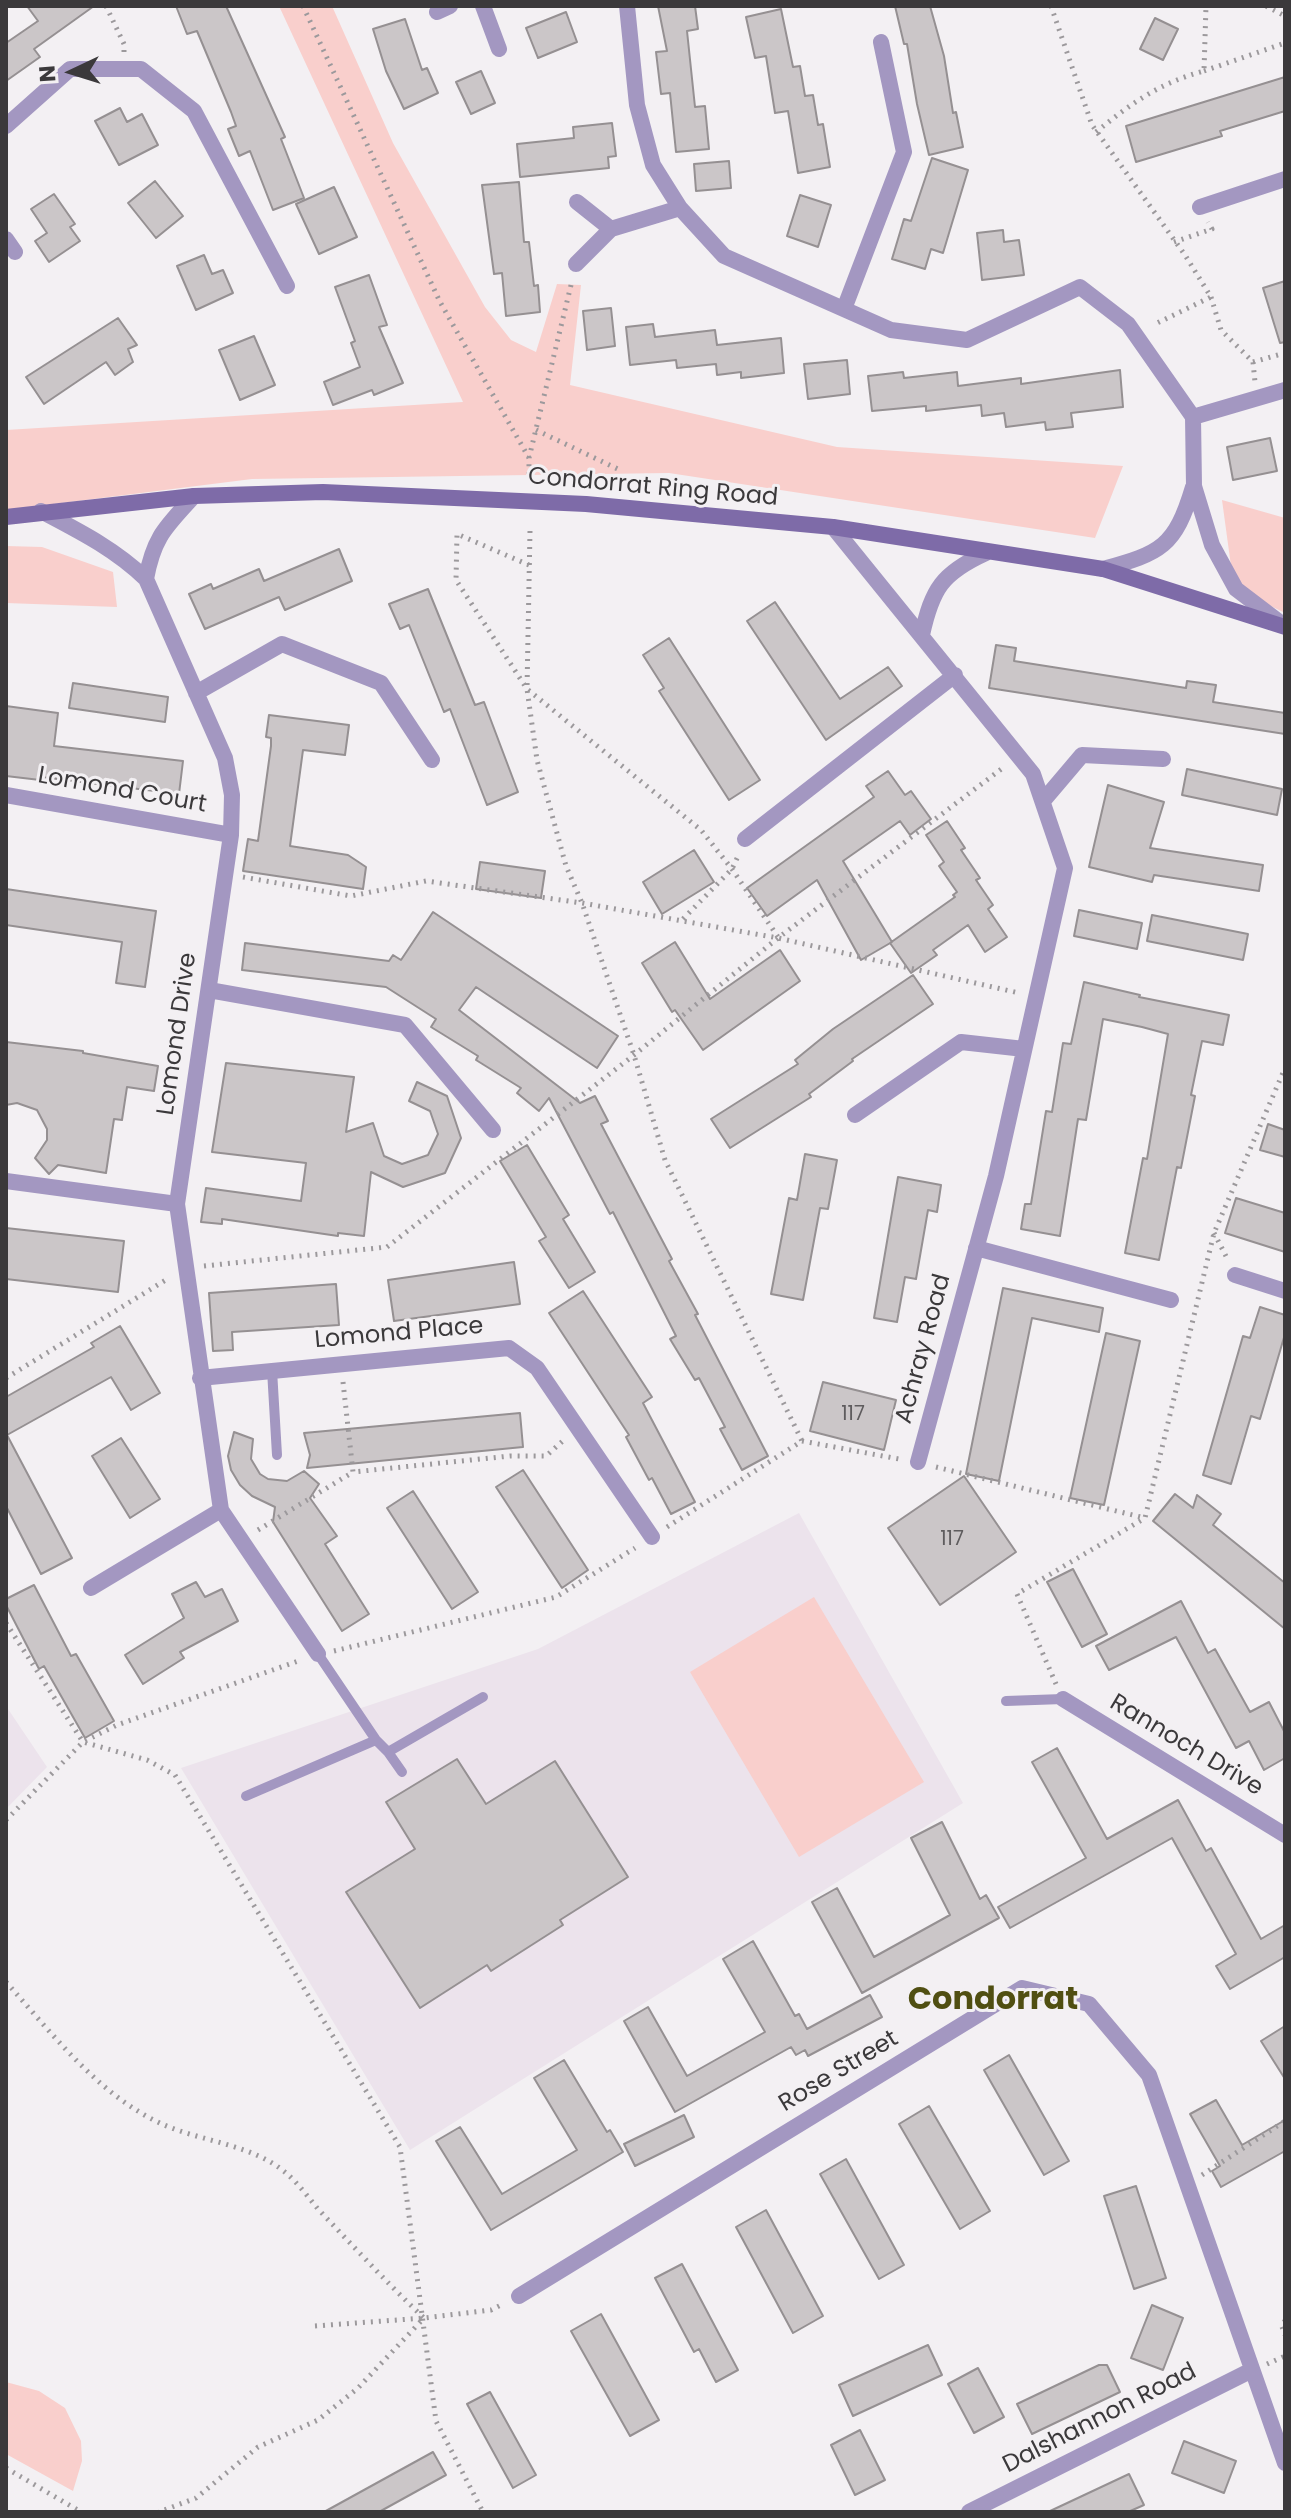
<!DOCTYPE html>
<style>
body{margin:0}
#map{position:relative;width:1291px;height:2518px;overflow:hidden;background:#f3f0f3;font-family:Poppins,sans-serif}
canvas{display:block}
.frame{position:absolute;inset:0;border:8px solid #3b393b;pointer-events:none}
.north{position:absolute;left:32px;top:32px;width:80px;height:80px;-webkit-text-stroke:6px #f3f0f3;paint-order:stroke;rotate:266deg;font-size:22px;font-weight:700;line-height:32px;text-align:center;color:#3b393b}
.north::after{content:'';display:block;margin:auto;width:28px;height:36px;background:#3b393b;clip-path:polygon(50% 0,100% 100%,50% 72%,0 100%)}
</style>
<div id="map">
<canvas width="1291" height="2518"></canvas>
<div class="frame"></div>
<div class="north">N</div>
</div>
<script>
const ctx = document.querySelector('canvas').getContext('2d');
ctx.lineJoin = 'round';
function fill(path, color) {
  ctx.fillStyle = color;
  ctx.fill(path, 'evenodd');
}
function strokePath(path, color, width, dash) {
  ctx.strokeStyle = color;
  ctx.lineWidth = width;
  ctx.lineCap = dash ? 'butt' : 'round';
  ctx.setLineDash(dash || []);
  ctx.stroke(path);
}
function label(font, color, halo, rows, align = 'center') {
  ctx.font = font + ' Poppins,sans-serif';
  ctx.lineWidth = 6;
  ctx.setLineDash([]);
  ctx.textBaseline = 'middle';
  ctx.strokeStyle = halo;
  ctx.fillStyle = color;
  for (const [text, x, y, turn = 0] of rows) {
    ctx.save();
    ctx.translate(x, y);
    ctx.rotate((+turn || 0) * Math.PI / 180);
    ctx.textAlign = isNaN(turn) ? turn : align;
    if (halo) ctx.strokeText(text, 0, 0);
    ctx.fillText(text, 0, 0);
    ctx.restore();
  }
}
const built = new Path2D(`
 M799,1513L963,1803L410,2150L181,1768L538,1649Z
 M6,1706L47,1767L6,1809Z`);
const green = new Path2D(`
 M279,6H332L393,143L485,307L511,340L536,352L557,284L581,285L570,385L837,447L1123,466L1095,538L669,473L252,479L6,510V430L463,402Z
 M1222,500L1285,518V613L1234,588Z
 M6,546L42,547L113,572L117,607L6,603Z
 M814,1597L924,1782L799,1857L690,1672Z
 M6,2382L39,2391L65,2408L81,2441L82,2461L73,2491L6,2454Z`);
const building = new Path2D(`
 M27,6H94L34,49L40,57L6,81V43L38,21Z
 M176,6H226L285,137L281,139L304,198L273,210L250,151L239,156L228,129L236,126L231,112L197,31L187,34Z
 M658,6H695L698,29L687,31L695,107L705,106L709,149L676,152L670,93L661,94L656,52L667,51Z
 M895,6H930L944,56L953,113L956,112L963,147L929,155L917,104L907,44H904Z
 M781,9L793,67L800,66L805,96L813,95L818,125L823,124L830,167L798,173L788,111L775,113L766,56L755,58L746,17Z
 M566,12L577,42L538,58L526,28Z
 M1155,18L1178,29L1163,60L1140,49Z
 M405,19L422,70L427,68L438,93L404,109L386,71L373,29Z
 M481,71L495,103L471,114L456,82Z
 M1285,77V111L1220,131L1222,136L1136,162L1126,126Z
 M120,108L127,122L142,114L158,145L119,165L95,121Z
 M612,123L616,156L608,157L609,168L520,177L517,144L574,138L573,127Z
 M932,158L968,170L943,253L931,249L925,269L892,259L904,219L911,221Z
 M729,161L731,188L696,191L694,164Z
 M155,181L183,216L156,238L128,203Z
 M519,182L524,242H529L534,286L538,285L540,312L506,316L502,273L494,274L482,185Z
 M334,187L357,237L319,254L296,204Z
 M54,194L75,224L70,227L80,241L49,262L35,241L47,233L31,209Z
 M800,195L831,205L818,247L787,236Z
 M1003,230L1004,242L1019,240L1024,275L982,280L977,233Z
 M204,255L212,274L223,270L233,293L196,310L177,266Z
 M369,275L387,325L379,327L403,383L374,395L372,390L333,405L324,382L360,367L351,343L355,341L335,287Z
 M1285,281V342L1280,343L1263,288Z
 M611,308L615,346L587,350L583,311Z
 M118,318L137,345L128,349L133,362L115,375L106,362L44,404L26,377Z
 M653,324L655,337L715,330L717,345L781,338L784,373L741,378V372L717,375L716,364L677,368L676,360L630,365L626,327Z
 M254,336L275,385L240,400L219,350Z
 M847,360L850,394L808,399L804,364Z
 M1120,370L1123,407L1071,413L1073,427L1046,430L1045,422L1006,427L1004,413L982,416L981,405L926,411V406L872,411L868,376L903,372L904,378L957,372L958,386L1021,378V384Z
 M1270,438L1277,471L1233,480L1227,447Z
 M339,549L352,581L285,610L279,597L205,629L189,594L211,584L213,589L259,569L264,581Z
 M428,589L475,705L484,702L518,792L487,805L450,709L444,712L409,625L400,629L389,604Z
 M775,602L840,699L888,667L902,686L826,740L747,621Z
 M669,638L760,780L729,800L659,691L664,688L643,655Z
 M996,645L1016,648L1014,661L1186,688L1187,681L1216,685L1213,702L1285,713V734L989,688Z
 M73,683L168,697L165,722L69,708Z
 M6,706L58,713L54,746L183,761L179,794L41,777L40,780L6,776Z
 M269,715L349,725L345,755L303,750L290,846L348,855L366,867L363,889L243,871L248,839L258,841L271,746V738L266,737Z
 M1187,769L1282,789L1277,815L1182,795Z
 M888,771L905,795L911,791L931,819L910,835L900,821L843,861L892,942L861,960L817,880L767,916L747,888L874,797L866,786Z
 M1108,785L1164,802L1150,848L1263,865L1259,891L1154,875L1152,882L1089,867Z
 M947,821L965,848L961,850L980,878L976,880L993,905L988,909L1007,937L985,952L968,925L933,950L937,955L911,973L890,943L955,897L953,895L957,892L939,866L944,862L926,835Z
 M694,850L714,882L662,914L643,882Z
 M480,862L545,871L541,898L476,889Z
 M6,889L156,911L145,987L116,983L122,942L6,925Z
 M1079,910L1142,923L1137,949L1074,936Z
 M433,912L618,1036L597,1068L476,987L459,1010L580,1103L595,1096L608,1121L601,1124L672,1259L669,1261L698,1314L695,1315L768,1456L742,1470L720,1429L725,1427L699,1378L695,1380L670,1339L676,1336L613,1212L610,1214L549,1098L539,1111L517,1093L521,1088L476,1060L478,1056L431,1027L436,1019L386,987L242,970L245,943L389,961L393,955L401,960Z
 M1152,915L1248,934L1243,960L1147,941Z
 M675,942L710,999L780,950L800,981L703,1050L675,1010L672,1012L642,963Z
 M913,975L933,1004L852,1059L853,1061L809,1094L811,1097L730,1148L711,1119L798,1064L795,1060L833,1029Z
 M1084,982L1140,995L1139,997L1229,1015L1223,1045L1202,1041L1191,1095L1195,1096L1181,1168L1177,1167L1159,1260L1125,1253L1143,1158L1147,1159L1168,1034L1142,1027L1103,1019L1086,1120L1078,1119L1060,1236L1021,1229L1025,1204H1031L1046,1111L1052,1112L1063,1043L1071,1044Z
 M6,1042L83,1051V1053L158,1066L154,1091L127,1087L122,1120L114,1119L106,1173L58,1165L49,1174L35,1158L47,1140V1129L37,1110L17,1103L6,1105Z
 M226,1063L354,1077L346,1132L373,1123L384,1156L402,1164L428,1155L438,1134L430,1111L409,1101L417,1082L447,1096L461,1138L445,1173L403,1187L371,1172L364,1236L338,1233V1236L222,1219V1224L201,1222L206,1188L301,1201L306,1163L212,1152Z
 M1268,1124L1285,1130V1157L1260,1150Z
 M527,1145L569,1215L563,1219L595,1272L569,1288L539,1241L546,1237L500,1161Z
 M805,1154L837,1160L828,1209L820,1208L803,1300L771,1294L789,1198L797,1200Z
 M898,1177L941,1185L937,1212L928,1210L916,1279L905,1277L897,1322L874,1318Z
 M1236,1198L1285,1213V1252L1225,1233Z
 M6,1228L124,1241L118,1292L6,1279Z
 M514,1262L520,1304L394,1321L388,1280Z
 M336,1284L339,1325L232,1332L233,1350L213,1351L209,1293Z
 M1003,1288L1103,1308L1099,1332L1032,1318L999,1481L966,1474Z
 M583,1291L652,1397L643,1403L695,1502L671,1514L652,1478L649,1480L626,1437L629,1435L549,1313Z
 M1260,1307L1285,1315V1334L1260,1419L1251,1416L1231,1484L1203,1475L1243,1336L1250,1338Z
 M120,1326L160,1393L131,1410L111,1377L7,1435L72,1558L41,1574L6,1506V1397L94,1347L91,1343Z
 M1106,1333L1140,1341L1104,1505L1070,1498Z
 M823,1382L896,1400L884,1450L810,1431Z
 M520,1413L523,1447L307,1468L310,1455L304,1433Z
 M234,1432L253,1439L251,1459L260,1474L268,1479L287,1481L304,1471L319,1484L310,1498L337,1536L325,1544L369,1614L342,1631L273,1522L275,1507L252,1496L240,1485L231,1470L228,1456Z
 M121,1438L160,1499L130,1518L92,1456Z
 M523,1470L588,1570L562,1588L496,1487Z
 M964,1476L1016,1552L940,1605L888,1528Z
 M413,1491L478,1592L452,1609L387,1508Z
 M1175,1494L1193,1508L1197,1495L1221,1514L1213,1525L1285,1583V1629L1153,1521Z
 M1073,1569L1107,1634L1082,1647L1047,1582Z
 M196,1582L205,1597L222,1589L238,1621L180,1652L184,1658L143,1684L125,1655L184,1618L172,1594Z
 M34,1585L71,1656L76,1654L114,1721L85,1738L44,1666L39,1669L6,1605V1599Z
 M1181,1601L1208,1653L1215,1649L1250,1712L1269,1702L1285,1733V1758L1264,1770L1249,1741L1236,1748L1176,1637L1109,1670L1096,1646Z
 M1057,1748L1107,1839L1178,1800L1206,1851L1211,1848L1261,1939L1285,1925V1957L1230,1989L1216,1966L1236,1954L1172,1838L1010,1928L998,1907L1086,1858L1032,1762Z
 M457,1759L486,1804L555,1761L628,1877L560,1920L563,1925L491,1971L487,1965L420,2008L346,1892L415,1849L386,1802Z
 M942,1822L980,1899L986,1895L999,1918L862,1993L812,1902L837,1888L874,1957L950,1915L911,1838Z
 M753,1941L795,2016L799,2014L807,2029L870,1995L882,2017L808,2056L805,2050L796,2055L791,2047L675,2112L624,2021L648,2007L687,2076L765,2032L723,1959Z
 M1285,2026V2079L1261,2041Z
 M1009,2055L1069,2161L1044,2175L984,2070Z
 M564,2060L607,2132L610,2130L623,2152L491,2230L436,2141L460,2127L502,2194L577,2150L534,2078Z
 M1216,2100L1242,2145L1285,2120V2151L1221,2187L1212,2171L1220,2166L1190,2114Z
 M929,2106L990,2211L960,2229L899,2124Z
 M684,2115L694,2137L635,2166L624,2144Z
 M846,2159L904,2265L879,2279L820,2174Z
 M1136,2186L1166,2278L1134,2289L1104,2196Z
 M766,2210L823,2316L793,2333L736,2227Z
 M682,2264L738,2370L716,2382L699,2349L694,2352L655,2278Z
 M1152,2305L1183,2318L1163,2370L1131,2358Z
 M601,2314L659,2420L630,2436L571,2331Z
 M928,2345L942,2375L853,2416L839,2385Z
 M1099,2365H1107L1120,2392L1032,2434L1017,2404Z
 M978,2368L1004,2417L974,2433L948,2384Z
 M490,2392L536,2475L513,2488L467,2404Z
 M860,2430L885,2480L855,2495L831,2445Z
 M1184,2441L1236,2461L1224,2493L1172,2473Z
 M433,2452L446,2475L379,2512H324Z
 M1129,2474L1144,2505L1128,2512H1048Z`);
const path = new Path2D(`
 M106,6L124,44V52
 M303,6L440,302L529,458V474
 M1051,6L1092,125L1185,255L1211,297L1153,325
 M1266,6L1285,16
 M1204,71L1285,43
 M1096,132C1132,103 1159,83 1204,71L1206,6
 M1174,242L1212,229L1208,222
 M1211,297L1221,330L1253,362L1255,382
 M1253,362L1285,353
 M536,430L622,471
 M529,458L572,281
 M530,531L527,689L537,760L566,866L582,903L634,1055L665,1160L802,1441
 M529,565L457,534L456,580L527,689L701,830L732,869L778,937
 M243,877L351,896L426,881L582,903L778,938L1019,993
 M683,919L732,869L739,854
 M1214,1233L1228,1260
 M204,1266L387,1247L634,1055L778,938L1004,767
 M6,1378L169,1278
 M343,1382L353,1472L510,1456H546L565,1439
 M936,1467L1145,1518
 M667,1527L802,1441L899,1459
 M258,1530L353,1472
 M6,1623L83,1742L147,1760L175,1775L400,2147L436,2421L483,2512
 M334,1651L556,1597L635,1548
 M1056,1684L1017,1594L1145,1518L1214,1233L1285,1068
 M6,1820L83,1742L117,1725L301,1660
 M6,1982C52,2033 98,2095 162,2124C202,2142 252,2144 286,2173C298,2183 308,2197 318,2209C353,2246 387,2283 424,2318L358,2388L318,2420L258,2447L196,2498L159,2512
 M1202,2175L1285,2121
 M1285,2321L1281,2324L1285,2335
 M315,2326L424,2318L491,2310L503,2304
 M1267,2364L1285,2356
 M6,2468L81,2512`);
const lane = new Path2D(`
 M272,1370L277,1455
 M318,1654L376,1740
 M1006,1701L1063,1699
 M388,1752L402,1772
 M246,1796L376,1740L388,1752L483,1697`);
const street = new Path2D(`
 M483,6L499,49
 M627,6L637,105L653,165L680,208L724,256L891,330L967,340L1080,287L1128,324L1193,417L1194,486L1212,545L1236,589L1282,624
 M437,12L450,6
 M6,126L70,69H141L194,111L287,286
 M577,202L611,229
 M1200,207L1285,179
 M6,239L15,252
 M576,264L611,229L680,208
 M844,309L904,152L881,42
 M1193,417L1285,390
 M41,511C79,531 115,549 146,579L225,758L232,795L231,835L177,1204L221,1510L318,1654
 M833,527L1033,774L1065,868L996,1176L918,1462
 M1103,569C1161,553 1175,547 1193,487
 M146,579C154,536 166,527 194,496
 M922,635C932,589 942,573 986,553
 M196,693L282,644L381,683L432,760
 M6,795L231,835
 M1043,801L1082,755L1163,759
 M745,839L955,675
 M209,990L405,1025L493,1130
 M855,1115L961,1042L1024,1049
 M6,1181L177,1204
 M976,1248L1171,1300
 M1235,1275L1285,1291
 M200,1378L509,1348L537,1368L652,1537
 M91,1588L221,1510
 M1063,1699L1285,1835
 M519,2296L1022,1988L1089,2004L1149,2075L1285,2463
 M969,2512L1252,2370`);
const secondary = new Path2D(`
 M6,517L194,496L323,492L586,504L833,527L1103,569L1285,627`);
const numberNames = [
 ["117",853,1415],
 ["117",952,1540]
];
const streetNames = [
 ["Condorrat Ring Road",653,488,5],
 ["Lomond Court",122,791,10],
 ["Lomond Drive",178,1034,-82],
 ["Lomond Place",399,1334,-5],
 ["Achray Road",924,1349,-75],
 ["Rannoch Drive",1186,1746,31],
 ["Rose Street",839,2072,-31],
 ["Dalshannon Road",1100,2419,-27]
];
const districtNames = [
 ["Condorrat",993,2001]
];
fill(built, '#ece3ec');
fill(green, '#f9cfcc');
fill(building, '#cbc6c8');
strokePath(building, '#959092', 2);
strokePath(path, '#9c999c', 5, [2, 6]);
strokePath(lane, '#a397c1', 10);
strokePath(street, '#a397c1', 16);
strokePath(secondary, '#7e6ba8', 16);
label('20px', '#5f5c5e', null, numberNames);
label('24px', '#3b393b', '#f3f0f3', streetNames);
label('bold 32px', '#504f12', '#f3f0f3', districtNames);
</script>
